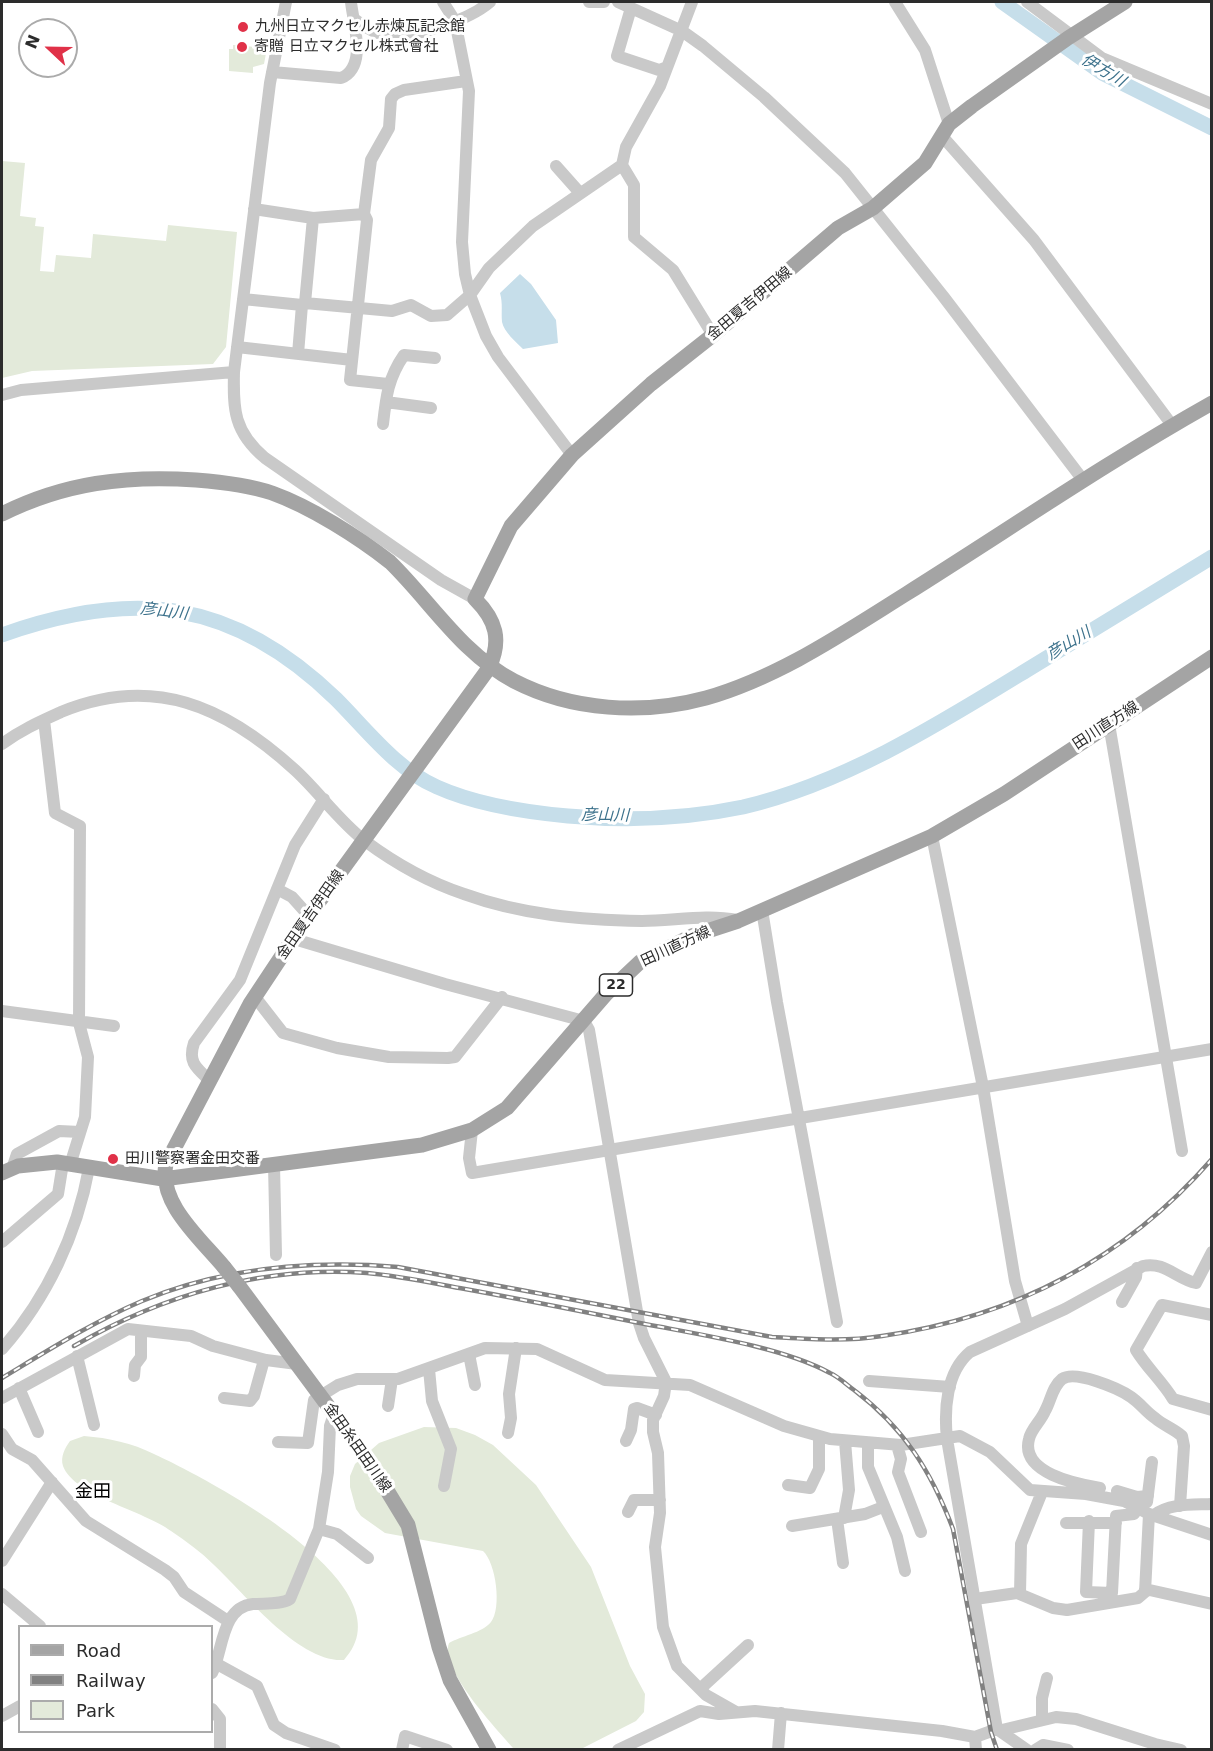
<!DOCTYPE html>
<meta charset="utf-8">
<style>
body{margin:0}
#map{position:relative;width:1213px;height:1751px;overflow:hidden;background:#fff;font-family:"DejaVu Sans",sans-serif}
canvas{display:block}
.frame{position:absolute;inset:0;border:3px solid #2c2c2c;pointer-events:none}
.legend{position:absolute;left:18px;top:1625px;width:195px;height:108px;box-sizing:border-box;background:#fff;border:2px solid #ababab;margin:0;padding:8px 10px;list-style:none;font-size:18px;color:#2c2c2c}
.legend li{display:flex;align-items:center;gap:12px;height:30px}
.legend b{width:30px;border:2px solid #ababab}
.north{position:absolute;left:18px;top:18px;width:60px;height:60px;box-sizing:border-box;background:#fff;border:2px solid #ababab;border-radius:50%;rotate:292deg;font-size:16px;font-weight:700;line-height:24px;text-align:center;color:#2c2c2c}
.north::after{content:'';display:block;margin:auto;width:21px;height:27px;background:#e03148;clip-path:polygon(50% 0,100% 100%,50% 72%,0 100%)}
</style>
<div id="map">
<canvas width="1213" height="1751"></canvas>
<div class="frame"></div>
<ul class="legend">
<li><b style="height:8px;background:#a4a4a4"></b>Road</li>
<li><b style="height:8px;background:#818181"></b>Railway</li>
<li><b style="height:16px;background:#e3eada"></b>Park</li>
</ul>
<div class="north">N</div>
</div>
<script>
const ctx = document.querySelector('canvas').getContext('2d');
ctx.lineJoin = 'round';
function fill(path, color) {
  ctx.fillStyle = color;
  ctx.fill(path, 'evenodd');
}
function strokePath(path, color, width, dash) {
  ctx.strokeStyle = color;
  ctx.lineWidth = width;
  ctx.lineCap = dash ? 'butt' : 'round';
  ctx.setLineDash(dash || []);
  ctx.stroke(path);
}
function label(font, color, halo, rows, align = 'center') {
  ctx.font = font + ' "DejaVu Sans","Noto Sans JP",sans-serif';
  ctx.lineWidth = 6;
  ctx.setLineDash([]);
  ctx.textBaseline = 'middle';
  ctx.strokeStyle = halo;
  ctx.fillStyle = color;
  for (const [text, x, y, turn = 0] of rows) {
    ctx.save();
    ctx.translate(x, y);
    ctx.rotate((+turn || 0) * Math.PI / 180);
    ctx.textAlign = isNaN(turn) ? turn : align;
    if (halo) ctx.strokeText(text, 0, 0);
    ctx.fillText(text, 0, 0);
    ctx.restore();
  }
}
const green = new Path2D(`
 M233,45L267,48L264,64L253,67V73L229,71V49H233Z
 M2,161L25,163L20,216L36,218L35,226L44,227L40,271L54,272L56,255L91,258L93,234L166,241L168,225L237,232L226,347L213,364L32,371L2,378Z
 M424,1427L456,1428L475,1435L493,1445L536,1485L591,1567L630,1666L645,1694L644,1712L636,1721L581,1749H514C497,1729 439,1669 449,1643C461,1636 482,1633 491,1622C502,1608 496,1563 483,1551L385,1533L361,1516L356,1509L350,1487V1476L355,1464L379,1443Z
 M84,1436C109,1438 132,1443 154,1454C206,1478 414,1586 344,1660C299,1663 245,1594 214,1565C201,1552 186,1541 171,1531C145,1511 74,1496 63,1466C60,1457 65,1448 70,1441Z`);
const water = new Path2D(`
 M520,274L531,284L556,320L558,343L523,349C516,342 504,332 502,322C501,312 503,304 500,293Z`);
const river = new Path2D(`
 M1002,2L1102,73L1212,128
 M2,635C134,588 233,599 336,699C367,730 396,769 437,787C477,805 524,812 568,816C625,821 686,819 743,807C845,783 939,724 1027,670C1089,632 1150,595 1212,557`);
const minor = new Path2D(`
 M286,2L270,83L234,372C233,410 234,432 265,458L441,580L475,599
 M443,2L455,21L469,91L462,242L465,274L470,295L486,336L498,357L572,455
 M589,2H604
 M618,2L682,31L703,46L764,97L845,173L943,296L1083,480
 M895,2L925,50L949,124
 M1027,2L1102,58L1212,104
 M631,8L617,56L659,70L667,67
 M353,18C362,25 375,34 386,35C414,39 469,20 490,2
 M272,72L341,78C368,67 353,23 351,2
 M942,136L1034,240L1172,425
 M622,165L634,185V237L673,270L713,335
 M556,166L580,193
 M254,209L313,218L364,214
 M313,218L305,303L392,311L411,305L431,316L447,315L470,295L489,268L533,226L622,165L626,147L660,86L692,2
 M243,299L302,305
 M237,347L352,360
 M298,354L302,305L305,303
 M388,384L350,380L367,220L364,214L371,160L389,128L391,99L395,94L404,90L466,81
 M2,395L21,390L234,372
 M386,402L431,408
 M383,424C386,397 388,378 404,355L435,358
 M44,720L55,813L80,826L79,1023L88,1057L85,1117L70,1165
 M1109,724L1182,1151
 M2,744C21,730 39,722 61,712C153,674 225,706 295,770C319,792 339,821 365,841C396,864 428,882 464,894C522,915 581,920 642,921C673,921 706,914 737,920
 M932,836L983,1087L1015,1281L1028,1326
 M277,889L292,897L309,916
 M762,910L777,1002L837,1322
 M294,939L445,984L584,1021L589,1030L639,1323L644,1338L666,1382L664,1396L653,1420V1432L658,1453L660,1513L655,1547L663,1627L677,1666L706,1695L736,1712
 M255,997L283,1033L337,1048L389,1057L448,1058L455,1057L502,997
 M2,1011L114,1026
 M208,1079C195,1067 188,1061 194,1043L240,980L295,845L324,799
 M472,1130L469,1158L472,1173L1212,1049
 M274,1165L276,1255
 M12,1169L17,1154L59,1131L80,1132
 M2,1242L58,1194L63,1163
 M1122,1302L1136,1277L1137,1268
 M1212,1315L1162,1305L1136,1350C1147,1368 1162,1381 1173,1399L1212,1410
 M2,1349C47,1298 77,1234 89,1168
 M469,1354L475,1385
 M77,1356L94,1425
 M429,1369L432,1401L451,1449L444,1486
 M134,1376L135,1365L141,1357V1331
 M869,1381L950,1387
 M19,1388L38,1432
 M2,1398L128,1329L191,1336L213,1346L266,1360L297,1364
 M224,1398L250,1401L254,1396L264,1360
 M388,1406L392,1379
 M508,1433L511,1418L509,1394L516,1348
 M2,1434L12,1449L32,1460L86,1521L165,1570L174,1577L184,1592L228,1621
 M626,1441L631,1430L634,1409L637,1408L656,1415
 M278,1442L308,1443L314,1400L338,1385L357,1379H398L485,1348L537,1349L605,1380L690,1385L784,1426L830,1439L901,1445L960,1436L990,1452L1030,1490L1086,1494L1124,1501L1149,1514L1212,1535
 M868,1444V1467L897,1537L905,1571
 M897,1445L901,1459L898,1472L921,1532
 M788,1485L810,1488L819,1469V1436
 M1100,1488C1076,1484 1020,1473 1029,1439C1031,1429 1041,1421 1045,1411C1051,1401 1052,1387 1062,1379C1075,1370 1118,1388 1131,1397C1140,1403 1146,1412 1155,1418C1163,1425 1174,1429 1182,1436L1184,1446L1180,1506
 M1117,1491L1137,1497L1148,1496
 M1147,1502L1152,1462
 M628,1512L634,1500H660
 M1154,1515C1170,1503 1192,1505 1212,1504
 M844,1518L849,1490L845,1441
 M837,1519L843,1563
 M1089,1521L1086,1592L1112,1593L1116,1516L1134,1514L1138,1508
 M1066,1523H1116
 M792,1526L865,1514L883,1507
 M319,1529L337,1534L368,1558
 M2,1561L52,1482
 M1145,1589L1212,1604
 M2,1594L40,1626
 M1020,1594L1021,1544L1042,1492
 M975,1599L1017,1593L1053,1608L1067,1610L1138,1598L1145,1592L1149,1514
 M217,1664L257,1686L274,1725L286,1733L335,1750
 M212,1673C223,1652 221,1607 253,1604C264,1603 281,1605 290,1599L319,1529L328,1472L330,1426L334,1414
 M700,1689L748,1645
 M212,1709L220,1719V1750
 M2,1716L20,1706
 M1042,1720V1698L1047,1678
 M997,1729L947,1439C944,1410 946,1372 970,1352L1065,1309L1143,1266C1164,1261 1177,1279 1196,1283L1212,1252
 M1002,1730L1056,1717L1076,1719L1155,1744L1181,1750
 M975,1737L976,1750
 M402,1750L405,1736L447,1750
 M618,1750L700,1711L719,1714L755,1711L942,1731L975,1737L997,1729L1027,1750
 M778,1750L781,1713
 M1035,1750L1043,1745L1068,1750`);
const major = new Path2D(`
 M2,514C64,483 126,475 196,480C221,482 248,485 272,493C311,507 358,537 390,562C431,602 462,654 514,681C572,711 643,715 706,698C779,677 842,634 906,594C1008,530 1107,462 1212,403
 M2,1173L18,1166L57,1162L163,1179L422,1145L472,1130L507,1108L606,994L640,962L692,936L738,921L932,836L1004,794L1212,657
 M224,1267C200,1238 158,1203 166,1164L250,1004L307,918L489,668C502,640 496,620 475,599L511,526L572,455L651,384L713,335L838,228L873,208L925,163L949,124L972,106L1068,38L1125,2
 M239,1286L371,1464L408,1525L439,1647L450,1680L489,1750`);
const rail = new Path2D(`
 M74,1346C162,1295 264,1265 367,1273C400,1276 432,1283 465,1289C520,1299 575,1310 630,1321C688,1333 779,1345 830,1373C839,1377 847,1385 854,1390C904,1428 931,1471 953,1529L991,1732L997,1750
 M2,1378C47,1351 93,1322 142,1301C224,1267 311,1260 398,1267L772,1337C808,1339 845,1342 882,1336C1014,1317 1124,1260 1212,1159`);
const majorBridge = new Path2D(`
 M224,1267L239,1286`);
const markers = [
 [243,27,6,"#e03148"],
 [242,47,6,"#e03148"],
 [113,1159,6,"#e03148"]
];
const shields = [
 [616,985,33]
];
const shieldNames = [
 ["22",616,985]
];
const poiNames = [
 ["九州日立マクセル赤煉瓦記念館",255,27],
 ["寄贈 日立マクセル株式會社",254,47],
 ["田川警察署金田交番",125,1159]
];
const streetNames = [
 ["金田夏吉伊田線",750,304,-40],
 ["田川直方線",1106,726,-33],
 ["金田夏吉伊田線",311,915,-55],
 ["田川直方線",676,947,-25],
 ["金田糸田田川線",357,1448,55]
];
const waterNames = [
 ["伊方川",1103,71,31],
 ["彦山川",164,612,7],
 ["彦山川",1069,644,-31],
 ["彦山川",605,816,1]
];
const quarterNames = [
 ["金田",93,1492]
];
fill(green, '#e3eada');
fill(water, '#c6deea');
strokePath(river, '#c6deea', 15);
strokePath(minor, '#c9c9c9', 12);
strokePath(major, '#a4a4a4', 15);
strokePath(rail, '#818181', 4.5);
strokePath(rail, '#fff', 2, [7]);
strokePath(majorBridge, '#a4a4a4', 15);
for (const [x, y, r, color] of markers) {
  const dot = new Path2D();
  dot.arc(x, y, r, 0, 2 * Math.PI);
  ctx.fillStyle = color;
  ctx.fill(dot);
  strokePath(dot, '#fff', 2);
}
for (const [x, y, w] of shields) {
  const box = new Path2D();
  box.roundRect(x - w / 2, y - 11, w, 22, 4.5);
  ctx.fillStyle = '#fff';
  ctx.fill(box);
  strokePath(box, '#2c2c2c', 1.5);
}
label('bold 14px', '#2c2c2c', null, shieldNames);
label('15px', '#2c2c2c', '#fff', poiNames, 'left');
label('15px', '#2c2c2c', '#fff', streetNames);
label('italic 16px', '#3d728c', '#fff', waterNames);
label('18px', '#000', '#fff', quarterNames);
</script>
